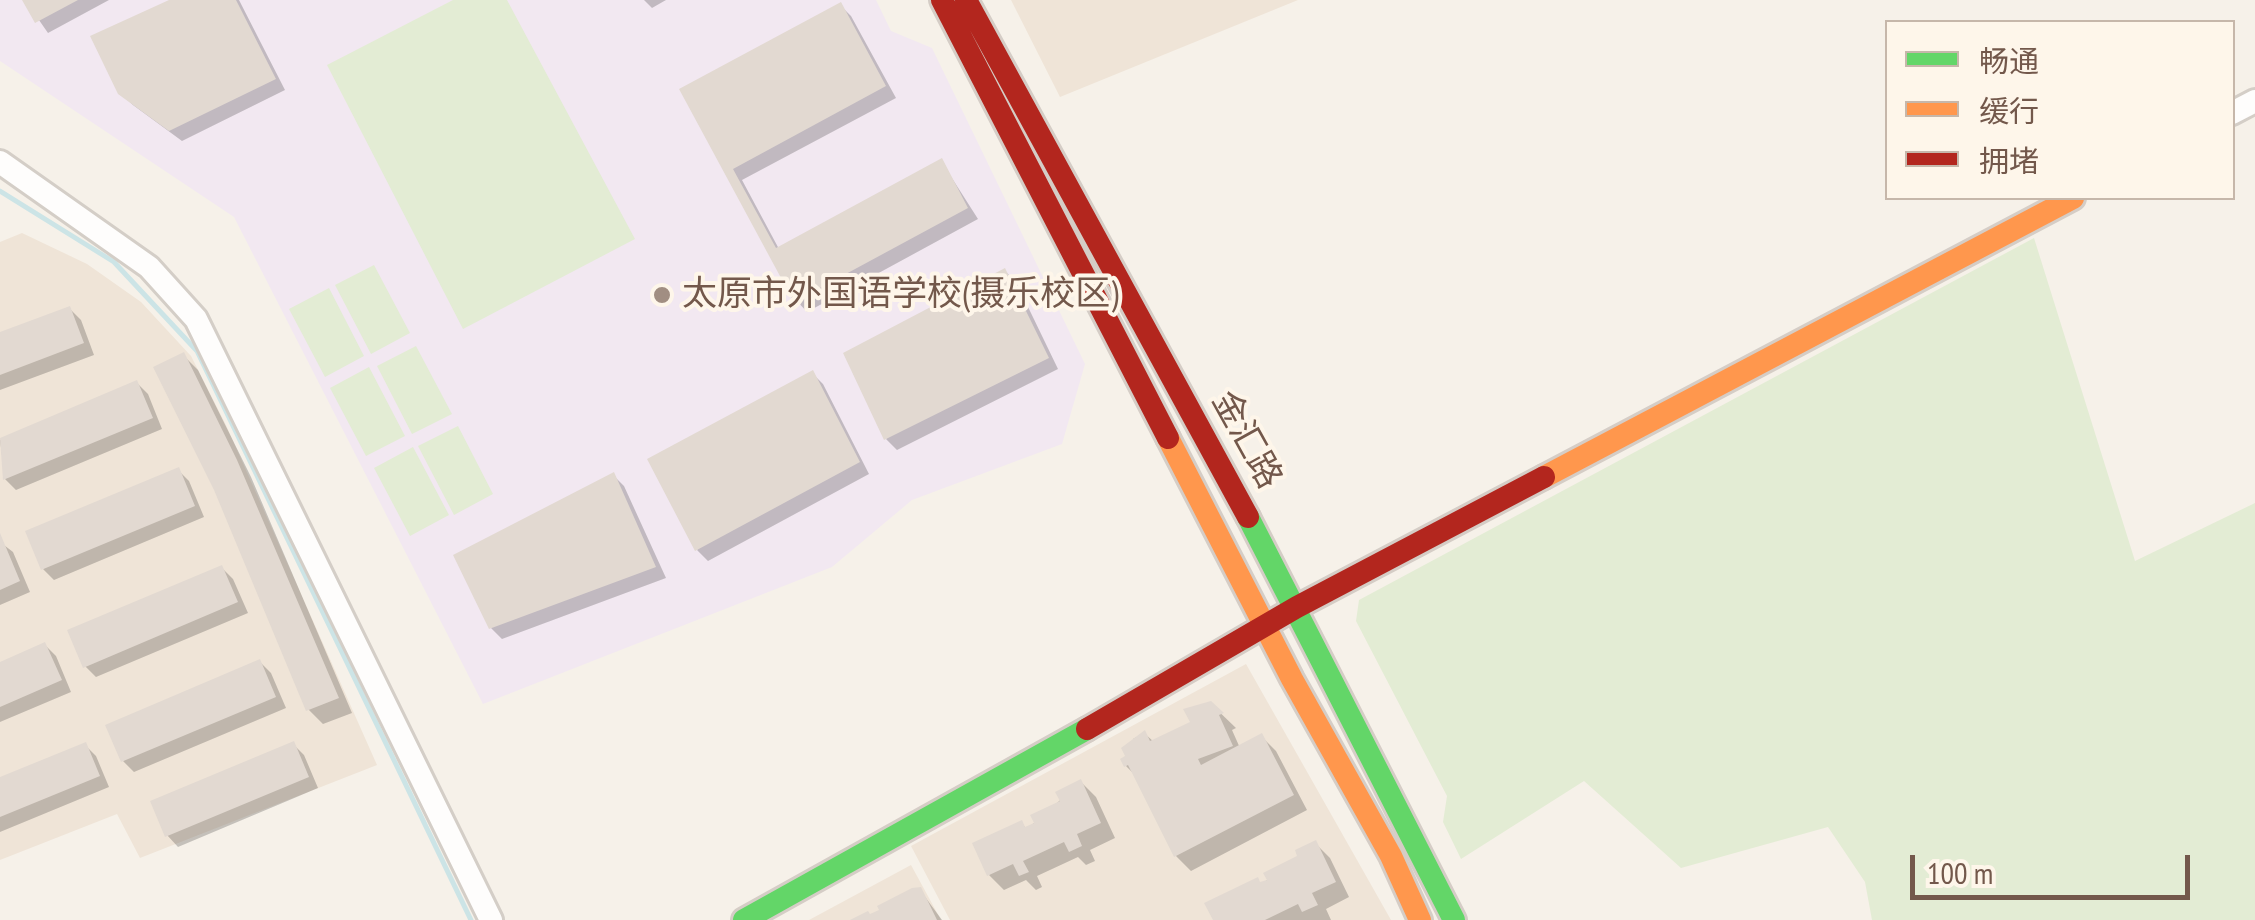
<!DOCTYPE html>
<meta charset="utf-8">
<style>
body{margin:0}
#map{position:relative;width:2255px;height:920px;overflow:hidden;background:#f6f1e9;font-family:"PT Sans Narrow","Noto Sans SC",sans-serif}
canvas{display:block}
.legend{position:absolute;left:1885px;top:20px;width:350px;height:180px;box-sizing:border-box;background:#fef6ea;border:2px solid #c6b7aa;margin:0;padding:12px 18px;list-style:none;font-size:30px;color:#73584b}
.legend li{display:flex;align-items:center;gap:20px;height:50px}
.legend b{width:50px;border:2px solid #c6b7aa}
.scale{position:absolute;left:1910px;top:855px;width:280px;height:45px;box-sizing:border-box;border:5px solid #73584b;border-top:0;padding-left:12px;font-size:30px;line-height:35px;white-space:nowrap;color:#73584b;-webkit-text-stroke:8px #fef6ea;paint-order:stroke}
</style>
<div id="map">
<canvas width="2255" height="920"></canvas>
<ul class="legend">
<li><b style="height:12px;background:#63d668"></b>畅通</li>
<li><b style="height:12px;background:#ff974d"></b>缓行</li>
<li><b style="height:12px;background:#b3261e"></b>拥堵</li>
</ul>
<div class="scale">100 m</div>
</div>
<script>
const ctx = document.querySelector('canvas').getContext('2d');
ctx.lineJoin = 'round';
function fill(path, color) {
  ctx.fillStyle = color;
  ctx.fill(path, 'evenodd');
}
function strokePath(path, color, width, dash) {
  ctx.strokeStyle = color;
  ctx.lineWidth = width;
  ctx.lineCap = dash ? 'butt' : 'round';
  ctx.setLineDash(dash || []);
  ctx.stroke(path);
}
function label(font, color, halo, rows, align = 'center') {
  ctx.font = font + ' "PT Sans Narrow","Noto Sans SC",sans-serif';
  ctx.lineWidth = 8;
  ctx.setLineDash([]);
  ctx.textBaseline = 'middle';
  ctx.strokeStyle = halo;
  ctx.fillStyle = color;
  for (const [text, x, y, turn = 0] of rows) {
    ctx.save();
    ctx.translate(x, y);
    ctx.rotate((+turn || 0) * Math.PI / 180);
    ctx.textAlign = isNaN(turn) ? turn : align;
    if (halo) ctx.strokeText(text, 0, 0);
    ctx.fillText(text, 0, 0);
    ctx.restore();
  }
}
const residential = new Path2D(`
 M1011,0H1298L1060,97Z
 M22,233L87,264L141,302L191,356L226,425L377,765L140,858L117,814L0,860V242Z
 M1246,664L1391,920H950L911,846Z
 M911,865L941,920H809Z`);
const education = new Path2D(`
 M0,0H876L891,31L932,48L1085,364L1062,444L912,500L832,567L483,704L234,217L0,61Z`);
const green = new Path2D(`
 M453,0H507L635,239L463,329L327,65Z
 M2034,238L2135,561L2255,503V920H1872L1865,882L1828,827L1681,868L1584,781L1461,859L1443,822L1447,796L1356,621L1359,600Z
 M374,265L410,333L371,354L335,285Z
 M329,288L364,356L325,377L289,309Z
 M416,346L452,414L412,434L377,366Z
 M369,367L405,436L366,456L330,388Z
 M458,426L493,494L454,515L418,446Z
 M413,447L449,515L410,536L374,468Z`);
const shadow = new Path2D(`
 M25,0H109L48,33Z
 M175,0H239L285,90L182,141L133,105L120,93Z
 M644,0H666L652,8Z
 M840,5L851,16L896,98L742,180L779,249L941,161L978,219L807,312L796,300L682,90Z
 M1005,271L1016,282L1058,369L897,450L886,439Z
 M70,309L81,320L94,355L0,390V335Z
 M183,355L198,370L251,477L352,713L323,724L308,709Z
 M812,373L823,384L869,474L708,561L697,550Z
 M137,383L148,394L162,429L16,490L5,479L0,440Z
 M178,470L189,481L204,517L54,580L43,569Z
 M613,475L624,486L666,578L502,639L491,628Z
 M0,542L13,552L30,592L0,605Z
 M222,568L233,579L248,613L96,677L85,666Z
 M45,645L56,656L71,692L0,722V665Z
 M260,662L271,673L286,708L134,772L123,761Z
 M1210,703L1236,728L1232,730L1240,748L1261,736L1276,751L1307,810L1191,871L1176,856L1136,776L1126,766L1135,744L1133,739L1144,733L1154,742L1193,723Z
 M293,744L304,755L318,788L178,847L167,835Z
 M85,745L96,756L109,787L0,832V780Z
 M1081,782L1096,797L1115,838L1090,850L1095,861L1086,865L1078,857L1037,876L1042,887L1036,890L1026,880L1004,890L989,875L1021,823L1027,829Z
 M1315,843L1330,858L1349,897L1326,909L1331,920H1215Z
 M920,890L942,920H862Z`);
const stream = new Path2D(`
 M0,191L114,262L197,351L471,920`);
const building = new Path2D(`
 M22,0H78L35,23Z
 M169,0H236L276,79L169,131L118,94L90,36Z
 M841,2L886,86L733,169L776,248L942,158L968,208L794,302L679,89Z
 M1005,268L1049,358L884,440L843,353Z
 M70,306L84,343L0,375V332Z
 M184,352L237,460L339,698L306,711L214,490L153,367Z
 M813,370L860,462L695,551L647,459Z
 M137,380L153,418L3,480L0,438Z
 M179,467L195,506L41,570L25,531Z
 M614,472L656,567L489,629L453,555Z
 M0,533L20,581L0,590Z
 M222,565L238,602L83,668L67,630Z
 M45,642L62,680L0,707V662Z
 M260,659L276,697L121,762L105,725Z
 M1211,701L1224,713L1219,715L1233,746L1198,759L1201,765L1262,733L1294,795L1174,857L1128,765L1124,767L1120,759L1125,756L1121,748L1145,730L1150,741L1190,722L1183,709Z
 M294,741L309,777L165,837L150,801Z
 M86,742L100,776L0,817V777Z
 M1081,779L1101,823L1077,834L1082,846L1069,852L1064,842L1023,861L1029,872L1019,876L1013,864L987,876L972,843L1022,820L1025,827L1034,823L1030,815L1060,801L1055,792Z
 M1316,840L1336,882L1312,893L1318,905L1302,912L1298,904L1265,920H1213L1204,903L1258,877L1260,882L1267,880L1263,873L1297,856L1295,850Z
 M921,887L937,920H850L868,911L870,914L879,910L877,906L912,888Z`);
const street = new Path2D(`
 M2232,113L2255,101
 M0,162L149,267L196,319L491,920`);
const fast = new Path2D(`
 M1248,517L1454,920
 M744,920L1087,729`);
const slow = new Path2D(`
 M1168,438L1292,679L1391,856L1420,920
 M1544,477L2073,198`);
const jam = new Path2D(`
 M942,0L1168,438
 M966,0L1248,517
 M1087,729L1297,607L1544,477`);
const markers = [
 [662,295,10,"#a18e82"]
];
const poiNames = [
 ["太原市外国语学校(摄乐校区)",682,295]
];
const streetNames = [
 ["金汇路",1246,440,61]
];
fill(residential, '#efe4d7');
fill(education, '#f2e8f1');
fill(green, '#e3ecd4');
fill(shadow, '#0003');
strokePath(stream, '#cce4e6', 5);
fill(building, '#e2d9d1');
strokePath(street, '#d4cec7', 28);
strokePath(fast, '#d5cdc6', 28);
strokePath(slow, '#d5cdc6', 28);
strokePath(jam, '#d5cdc6', 28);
strokePath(street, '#fefdfc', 22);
strokePath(fast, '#63d668', 22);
strokePath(slow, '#ff974d', 22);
strokePath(jam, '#b3261e', 22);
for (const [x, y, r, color] of markers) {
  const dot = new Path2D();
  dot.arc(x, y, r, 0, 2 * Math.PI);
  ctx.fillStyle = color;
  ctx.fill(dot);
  strokePath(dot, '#fef6ea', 4);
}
label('35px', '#73584b', '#fef6ea', poiNames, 'left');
label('35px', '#73584b', '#fef6ea', streetNames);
</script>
